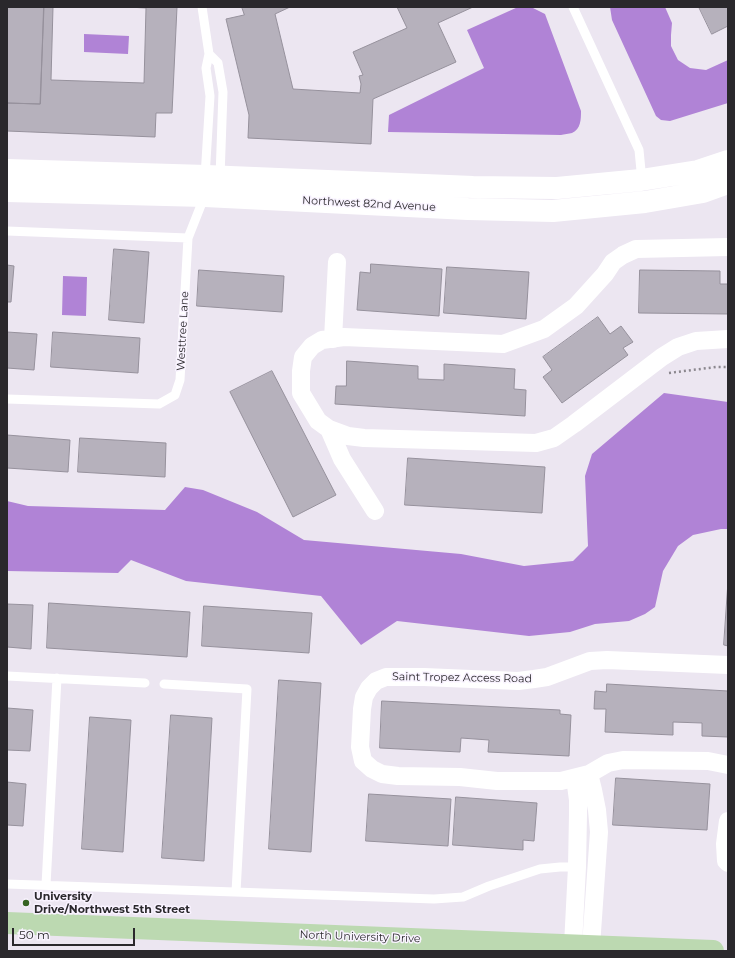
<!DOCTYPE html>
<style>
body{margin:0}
#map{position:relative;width:735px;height:958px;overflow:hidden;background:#ece6f1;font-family:Montserrat,sans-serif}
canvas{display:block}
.frame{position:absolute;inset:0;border:8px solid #2a282c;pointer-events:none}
.scale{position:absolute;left:12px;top:928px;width:123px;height:18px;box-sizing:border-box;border:2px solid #2a282c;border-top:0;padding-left:5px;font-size:12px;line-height:14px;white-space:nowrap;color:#2a282c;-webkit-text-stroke:3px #f9f3ff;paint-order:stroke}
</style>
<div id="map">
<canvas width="735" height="958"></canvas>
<div class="frame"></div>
<div class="scale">50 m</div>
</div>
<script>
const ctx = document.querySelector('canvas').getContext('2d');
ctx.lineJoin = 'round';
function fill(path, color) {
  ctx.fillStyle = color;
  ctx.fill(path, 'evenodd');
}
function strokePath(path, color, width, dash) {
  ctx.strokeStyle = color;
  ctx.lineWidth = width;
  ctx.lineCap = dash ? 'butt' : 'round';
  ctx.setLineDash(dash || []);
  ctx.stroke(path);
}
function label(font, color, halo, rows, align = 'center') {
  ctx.font = font + ' Montserrat,sans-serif';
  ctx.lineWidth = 3;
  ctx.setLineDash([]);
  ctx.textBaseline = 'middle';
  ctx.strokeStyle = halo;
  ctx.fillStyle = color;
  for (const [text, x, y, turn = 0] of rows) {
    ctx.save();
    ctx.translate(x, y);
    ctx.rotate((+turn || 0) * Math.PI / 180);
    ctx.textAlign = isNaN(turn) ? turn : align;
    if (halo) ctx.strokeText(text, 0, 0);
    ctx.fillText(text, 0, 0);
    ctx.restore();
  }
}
const water = new Path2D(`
 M518,7H531L545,14L581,111C581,119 581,129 572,133C569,134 564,134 561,135L388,132L389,115L484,68L467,30Z
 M610,7H665L672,23L671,35V46L678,60L690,68L706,70L728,60V103L670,121L661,120L656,116L612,20Z
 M84,34L129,36L128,54L84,52Z
 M63,276L87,277L86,316L62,315Z
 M664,393L728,402V529H721L693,535L678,546L663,571L655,607L645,614L629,621L595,624L570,632L529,636L397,621L361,645L321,596L186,581L131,560L118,573L7,571V501L28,506L165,510L185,487L203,490L257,512L304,540L461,554L524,566L573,561L588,546L585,476L592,454Z`);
const building = new Path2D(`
 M7,7H44L40,104L7,103Z
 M44,7H53L51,80L144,83L146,8L128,7H177L172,113H156L155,137L7,131V103L40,104Z
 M242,7H290L275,14L293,89L360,93L361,84L359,76L363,75L353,52L407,28L397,7H473L438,23L456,62L373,99L371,144L248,138L249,115L226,19L244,15Z
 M699,7H728V26L712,34Z
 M114,249L149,252L144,323L109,320Z
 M371,264L442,269L439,316L357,310L360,272L370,273Z
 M7,265L14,266L11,302H7Z
 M447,267L529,272L526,319L444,313Z
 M199,270L284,276L282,312L197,306Z
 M640,270L720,271V284H728V314L639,313Z
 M598,317L610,334L621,326L633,342L623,348L628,355L562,403L543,377L552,370L543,357Z
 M7,332L37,334L34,370L7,368Z
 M53,332L140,338L138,373L51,367Z
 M347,361L418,366V379L444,380V364L515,369L514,389L526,390L525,416L335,404L336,386H346Z
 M272,371L336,495L293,517L230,392Z
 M7,435L70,440L68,472L7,468Z
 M80,438L166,443L165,477L78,472Z
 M408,458L545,467L542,513L405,505Z
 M728,582V646L724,645Z
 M49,603L190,612L187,657L47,648Z
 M7,604L33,605L31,649L7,647Z
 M204,606L312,613L309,653L202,646Z
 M279,680L321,683L311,852L269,849Z
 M607,684L728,691V737L702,736V723L673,722V735L605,732L606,709H594L595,691L606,692Z
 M382,701L560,710V714L571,715L569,756L488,752L489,740L461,738L460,752L380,748Z
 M7,708L33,710L30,751L7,750Z
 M171,715L212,718L204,861L162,858Z
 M90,717L131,720L123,852L82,849Z
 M616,778L710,784L707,830L613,825Z
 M7,782L26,784L23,826L7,825Z
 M369,794L451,799L448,846L366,841Z
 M456,797L537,803L534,841L523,840V850L453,845Z`);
const path = new Path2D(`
 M669,373L716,367H728`);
const lane = new Path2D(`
 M202,7L209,54L206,68L210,96L205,177
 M573,7L639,150L642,181
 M209,54L218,63L223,92L220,177
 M7,231L188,238
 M7,399L159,404L175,395L180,380L188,238L205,195
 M7,676L145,683
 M164,684L247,689L236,892
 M7,884L434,899L463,897L489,886L540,869L560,867H577
 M46,885L57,678`);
const street = new Path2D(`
 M728,247L636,249L623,255L613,262L605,274L576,306L544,329L503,344L344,337L322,340L312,346L303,357L301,371V393L318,421L329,429L348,436L364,438L536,443L554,438L574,424L662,357L678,347L696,341L728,339
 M333,339L337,262
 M329,429L342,459L375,511
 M728,665L607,660L590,661L547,677L534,679L518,681L424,677H386L376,681L369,688L364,697L362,709L360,747L363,761L372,769L382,774L398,776L460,777L497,781H561L589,774L608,763L623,760L708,761L728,765
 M589,774L593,790L597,810L599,832L591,946
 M728,821L725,844L726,861L728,863
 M573,945L577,867L578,814V800L575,778`);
const secondary = new Path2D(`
 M7,170L206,176L473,187L557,188L641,180L698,171L728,161
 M7,191L205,196L468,209L553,211L645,202L703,192L728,183`);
const primary = new Path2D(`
 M7,923L713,951`);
const markers = [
 [26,903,4,"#366322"]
];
const streetNames = [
 ["Northwest 82nd Avenue",369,204,3],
 ["Westtree Lane",183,331,-87],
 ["Saint Tropez Access Road",462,678,1],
 ["North University Drive",360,937,2]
];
const poiNames = [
 ["University",34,897],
 ["Drive/Northwest 5th Street",34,910]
];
fill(water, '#b083d6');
fill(building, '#b6b1bc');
strokePath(building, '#96919c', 1);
strokePath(path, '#8b878e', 2.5, [2, 3]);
strokePath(lane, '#fff', 9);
strokePath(street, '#fff', 18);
strokePath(secondary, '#fff', 22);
strokePath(primary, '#bcd9b1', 22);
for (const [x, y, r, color] of markers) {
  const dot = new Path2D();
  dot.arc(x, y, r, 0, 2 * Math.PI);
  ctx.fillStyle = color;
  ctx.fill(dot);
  strokePath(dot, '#f9f3ff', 1.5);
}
label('11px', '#2a282c', '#f9f3ff', streetNames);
label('bold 11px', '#2a282c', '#f9f3ff', poiNames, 'left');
</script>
